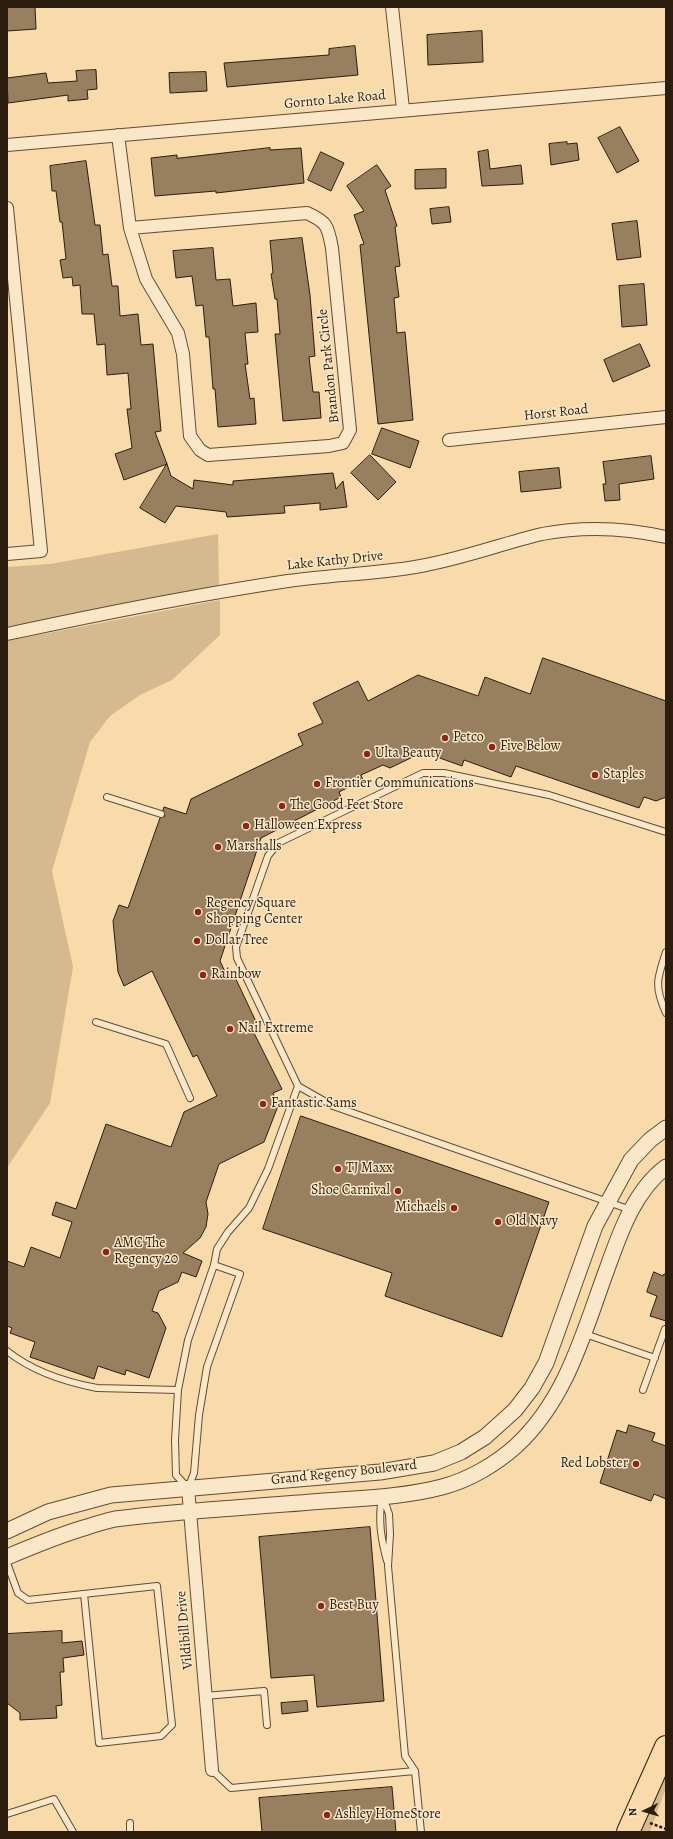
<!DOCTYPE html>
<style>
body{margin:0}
#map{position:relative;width:673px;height:1839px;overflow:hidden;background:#f8daab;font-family:Alegreya,serif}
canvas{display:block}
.frame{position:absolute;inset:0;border:8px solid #2d1d0e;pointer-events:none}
.north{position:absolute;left:625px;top:1791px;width:40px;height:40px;-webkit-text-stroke:3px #fae7c8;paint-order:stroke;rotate:265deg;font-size:11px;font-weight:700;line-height:16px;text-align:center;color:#2d1d0e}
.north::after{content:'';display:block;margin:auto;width:14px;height:18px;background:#2d1d0e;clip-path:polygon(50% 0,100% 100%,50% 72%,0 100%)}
</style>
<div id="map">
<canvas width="673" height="1839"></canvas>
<div class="frame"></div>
<div class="north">N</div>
</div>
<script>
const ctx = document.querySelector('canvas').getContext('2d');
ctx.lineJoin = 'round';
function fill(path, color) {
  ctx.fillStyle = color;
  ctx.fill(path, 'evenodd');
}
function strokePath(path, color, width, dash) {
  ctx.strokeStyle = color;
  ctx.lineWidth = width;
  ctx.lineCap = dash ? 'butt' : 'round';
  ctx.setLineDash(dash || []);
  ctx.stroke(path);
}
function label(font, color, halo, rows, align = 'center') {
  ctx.font = font + ' Alegreya,serif';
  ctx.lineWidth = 3;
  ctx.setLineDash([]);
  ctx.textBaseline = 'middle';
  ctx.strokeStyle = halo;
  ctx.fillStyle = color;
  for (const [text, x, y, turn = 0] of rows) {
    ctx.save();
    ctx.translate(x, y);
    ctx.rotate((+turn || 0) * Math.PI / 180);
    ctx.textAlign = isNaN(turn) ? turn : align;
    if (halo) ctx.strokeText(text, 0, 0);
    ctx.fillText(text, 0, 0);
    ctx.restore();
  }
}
const green = new Path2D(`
 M218,534L219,586L7,627V567L50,564Z
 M220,600V635L172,680L140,695L110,716L90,742L52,871L73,967L50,1103L7,1168V641Z
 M666,1773V1788L650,1832H637Z`);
const building = new Path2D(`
 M7,7H35L36,29L7,31Z
 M482,31L483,62L428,65L427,35Z
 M355,46L358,75L227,87L224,63L329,55V49Z
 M96,70L97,89L87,90L88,99L68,101V95L8,103L7,78L46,73L48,83L77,81L76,71Z
 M206,72L207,91L170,93L169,73Z
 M620,127L639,161L617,173L598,138Z
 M567,142V144L577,143L579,160L551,165L549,144Z
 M270,148V150L301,148L304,183L216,193V191L155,196L151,158L177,155V158Z
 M488,150L490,169L521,165L523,184L482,186L478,152Z
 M321,152L344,163L331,191L308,180Z
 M86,161L95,225H100L103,255L108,254L112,286H118L120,316L138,314L141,345L153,344L161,431L155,432L167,464L124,480L115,454L132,448L127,409H131L128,373L107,375L105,344L97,345L94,314H82L80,285L73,286L72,277L63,278L60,260L66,259L62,222H60L56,191H52L50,166Z
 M377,165L391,186L385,190L397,226L395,227L400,266L395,267L399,297L394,298L397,333L405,332L413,420L378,424L360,245L364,244L354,215L364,211L347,186Z
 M446,169V188L415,189V170Z
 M449,207L451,222L432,224L430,209Z
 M637,221L641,257L617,260L612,224Z
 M302,238L310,295L315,356L309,357L313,392H319L321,418L283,421L275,334H280L277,299H275L271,274L273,273L270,241Z
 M213,248L216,280L230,279L233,306L256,303L258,332L245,333L248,364H245L250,399L254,398L256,424L218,427L215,389H213L209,337H206L203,305L196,306L192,276L176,278L173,251Z
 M644,284L647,325L622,327L619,286Z
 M640,344L650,366L613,382L604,360Z
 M382,428L419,441L410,468L372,454Z
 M370,455L396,482L378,500L351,473Z
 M651,456L654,479L619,484L620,500L605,501L603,484H606L603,462Z
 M167,464L171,476L193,489L194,480L233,485V481L333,473L336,489L343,481L347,507L320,510V503L284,506L285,513L227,517L226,512L176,506L165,523L140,508Z
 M559,468L561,488L521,492L519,472Z
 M543,658L666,701V797L656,801L644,797L639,808L516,766L511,777L464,760L462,766L423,752L390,768L383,765L361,775L363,780L339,792L341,797L261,838L220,961L227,976L233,973L260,1030L254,1033L282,1089L273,1093L278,1106L264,1142L219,1164L206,1202L208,1214L206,1227L200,1238L183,1253L202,1261L196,1277L182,1272L178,1282L159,1291L152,1311L158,1313L166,1328L149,1378L126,1370L125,1375L98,1366L94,1379L30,1357L35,1342L10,1333L12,1328L7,1326V1261L24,1267L31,1247L60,1258L72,1222L52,1215L56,1202L76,1209L106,1124L171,1147L184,1112L217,1096L197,1055L193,1057L152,971L124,986L118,972L113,921L119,905L128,908L160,818L165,816L163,810L164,807L186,814L191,799L303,745L298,734L323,723L313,703L358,681L368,701L418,675L478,696L485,677L530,694Z
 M301,1116L549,1202L502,1337L385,1296L392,1273L263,1229Z
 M654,1272L663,1276L664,1274H666V1321L650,1316L657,1296L647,1292Z
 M629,1425L655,1433L652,1441L666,1446V1499L654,1494L651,1501L600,1483L617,1430L626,1433Z
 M370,1527L384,1701L317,1707L314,1675L271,1678L259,1537Z
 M62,1631V1643L82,1641L84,1655L63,1658L64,1672H60L62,1705L56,1706L57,1718L20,1720V1713L7,1703V1634Z
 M307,1701L308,1711L282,1714L281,1703Z
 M392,1787L396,1832H262L259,1798Z`);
const path = new Path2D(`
 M650,1823L666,1829`);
const service = new Path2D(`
 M107,797L161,814
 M666,952C657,979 654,986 666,1013
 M96,1022L166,1044L190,1098
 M631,1210L333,1106L298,1086L237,958L236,947L268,856L278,843L423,773H444L549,795L666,832
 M214,1265L240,1274L207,1367L199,1415L194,1473L188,1488L176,1475L175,1440L178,1390L188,1340Z
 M214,1265L217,1249L228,1232L249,1208L268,1169L298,1086
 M585,1334L655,1358
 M7,1351C32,1371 65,1382 97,1388L178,1390
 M643,1390L665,1329
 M382,1497C378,1520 381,1539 387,1561
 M383,1497L389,1514L390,1534L388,1566L405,1756L415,1771L421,1832
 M7,1563L18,1593L28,1600L157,1586L172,1725L161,1736L99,1743L84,1594
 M205,1696L264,1691L267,1725
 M212,1770L231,1788L415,1771
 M7,1814L54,1799L73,1832
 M130,1823V1832`);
const minor = new Path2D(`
 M392,7L403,109
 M118,135L130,228L146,279L178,333L183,354L190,436L200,450L208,455L329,446L343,443L350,430L332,248C328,226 327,222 307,213L130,228
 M7,145L666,88
 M7,208L41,551L7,554
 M449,440L666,417
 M7,634C100,614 194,595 288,581C330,575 373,574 415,567C459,560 500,544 542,534C583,526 626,528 666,537
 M188,1488L212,1770`);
const tertiary = new Path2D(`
 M7,1531L48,1512L111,1495L380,1472L434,1463L461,1452L485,1437L515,1410L532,1388L546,1363L595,1226L631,1160L650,1140L666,1128
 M7,1557C33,1546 59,1535 87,1527C96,1524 106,1521 115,1519C184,1510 255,1507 324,1501C363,1498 404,1497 442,1487C469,1480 496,1464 516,1446C567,1399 584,1331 607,1269C620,1233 634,1191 666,1167`);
const motorway = new Path2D(`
 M628,1832L666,1747`);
const markers = [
 [445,738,4,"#8f2418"],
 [492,747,4,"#8f2418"],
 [367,754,4,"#8f2418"],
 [595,775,4,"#8f2418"],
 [317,784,4,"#8f2418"],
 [282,806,4,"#8f2418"],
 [246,826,4,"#8f2418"],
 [218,847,4,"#8f2418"],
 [198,912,4,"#8f2418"],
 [197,941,4,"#8f2418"],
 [203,975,4,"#8f2418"],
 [230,1029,4,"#8f2418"],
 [263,1104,4,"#8f2418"],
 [338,1169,4,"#8f2418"],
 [398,1191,4,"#8f2418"],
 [454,1208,4,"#8f2418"],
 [498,1222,4,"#8f2418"],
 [106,1252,4,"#8f2418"],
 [636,1464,4,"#8f2418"],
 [321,1606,4,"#8f2418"],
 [327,1815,4,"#8f2418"]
];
const streetNames = [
 ["Gornto Lake Road",335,100,-5],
 ["Brandon Park Circle",329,366,-96],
 ["Horst Road",556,413,-6],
 ["Lake Kathy Drive",335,561,-6],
 ["Grand Regency Boulevard",344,1473,-6],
 ["Vildibill Drive",185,1630,-95]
];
const poiNames = [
 ["Petco",453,738],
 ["Five Below",500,747],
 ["Ulta Beauty",375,754],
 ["Staples",603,775],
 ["Frontier Communications",325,784],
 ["The Good Feet Store",290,806],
 ["Halloween Express",254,826],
 ["Marshalls",226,847],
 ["Regency Square",206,904],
 ["Shopping Center",206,920],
 ["Dollar Tree",205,941],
 ["Rainbow",211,975],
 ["Nail Extreme",238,1029],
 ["Fantastic Sams",271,1104],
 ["TJ Maxx",346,1169],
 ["Shoe Carnival",390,1191,"right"],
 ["Michaels",446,1208,"right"],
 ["Old Navy",506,1222],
 ["AMC The",114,1244],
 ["Regency 20",114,1260],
 ["Red Lobster",628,1464,"right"],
 ["Best Buy",329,1606],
 ["Ashley HomeStore",335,1815]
];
fill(green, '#d5ba90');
fill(building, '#977f60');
strokePath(building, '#2d1d0e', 1);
strokePath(service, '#604c35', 8);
strokePath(minor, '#604c35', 14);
strokePath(tertiary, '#604c35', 17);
strokePath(motorway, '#2d1d0e', 24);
strokePath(path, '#2d1d0e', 2.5, [3, 2]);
strokePath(service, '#fae7c8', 6);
strokePath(minor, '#fae7c8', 12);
strokePath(tertiary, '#fae7c8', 15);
strokePath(motorway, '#f8daab', 22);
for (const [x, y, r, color] of markers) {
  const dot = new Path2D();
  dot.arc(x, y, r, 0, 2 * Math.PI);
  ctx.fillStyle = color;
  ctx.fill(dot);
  strokePath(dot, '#fae7c8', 1.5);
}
label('14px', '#2d1d0e', '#fae7c8', streetNames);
label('14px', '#2d1d0e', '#fae7c8', poiNames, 'left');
</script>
